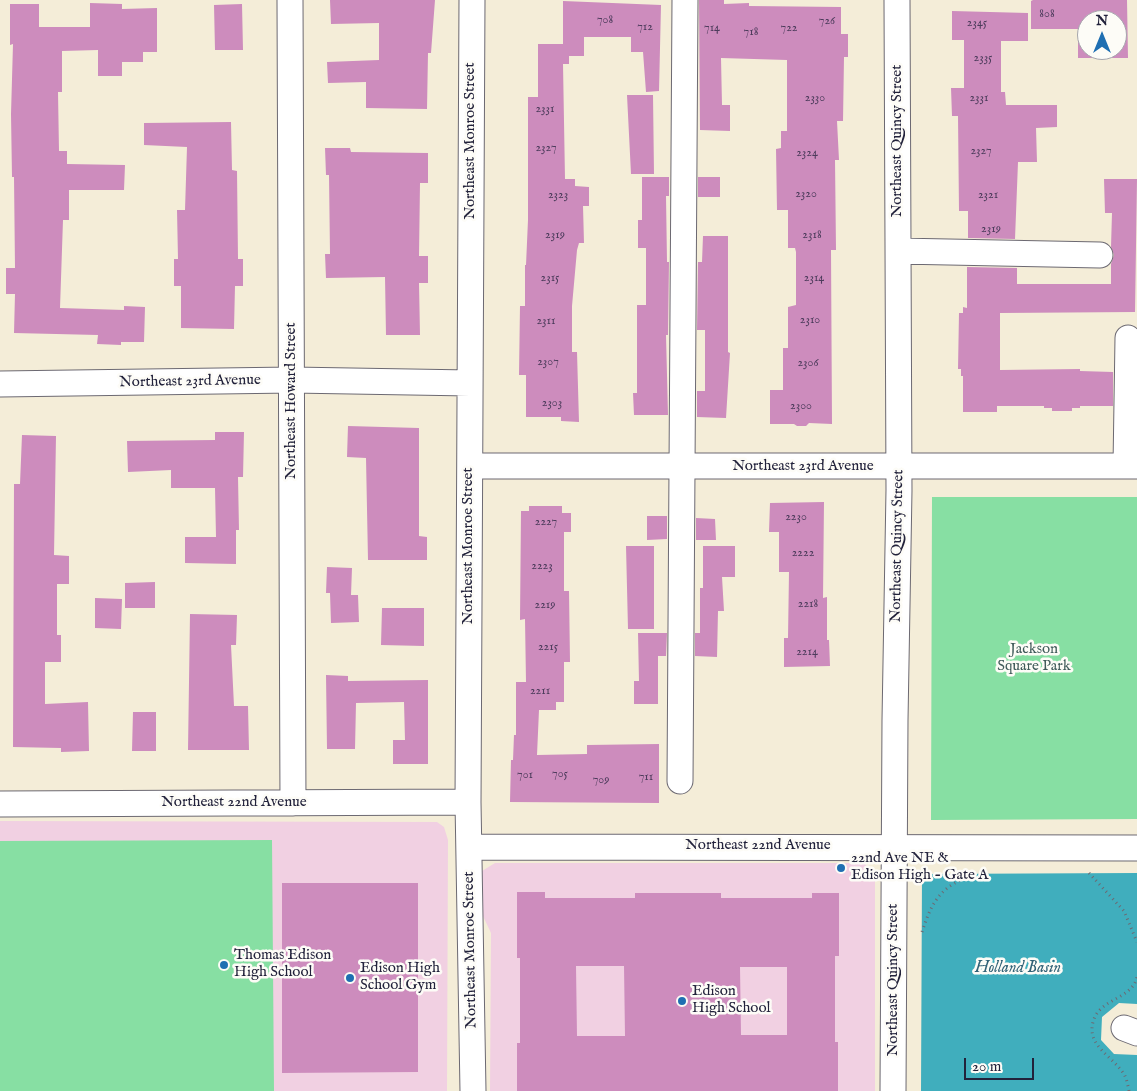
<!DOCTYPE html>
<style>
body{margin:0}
#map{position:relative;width:1137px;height:1091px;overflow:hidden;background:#f4edd8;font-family:"IM FELL English",serif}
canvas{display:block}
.north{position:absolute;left:1077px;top:10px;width:50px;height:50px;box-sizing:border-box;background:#fdfcf7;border:1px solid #a5a5ac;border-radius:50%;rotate:0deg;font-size:14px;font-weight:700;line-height:20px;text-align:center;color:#22223b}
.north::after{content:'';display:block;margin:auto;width:18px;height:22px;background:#1f6fb2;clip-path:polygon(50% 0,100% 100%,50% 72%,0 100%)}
.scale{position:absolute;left:964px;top:1058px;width:70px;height:22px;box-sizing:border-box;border:2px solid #22223b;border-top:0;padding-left:6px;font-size:15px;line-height:18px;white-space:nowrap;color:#22223b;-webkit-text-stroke:4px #fdfcf7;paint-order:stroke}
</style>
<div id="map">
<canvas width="1137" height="1091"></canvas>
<div class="north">N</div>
<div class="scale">20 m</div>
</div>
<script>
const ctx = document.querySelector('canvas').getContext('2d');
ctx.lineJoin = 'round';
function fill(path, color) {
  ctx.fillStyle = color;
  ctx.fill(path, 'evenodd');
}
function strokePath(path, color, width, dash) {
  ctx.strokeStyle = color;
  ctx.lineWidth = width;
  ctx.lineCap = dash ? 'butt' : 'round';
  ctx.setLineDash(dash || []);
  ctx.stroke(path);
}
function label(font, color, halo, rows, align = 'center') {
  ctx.font = font + ' "IM FELL English",serif';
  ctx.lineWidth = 5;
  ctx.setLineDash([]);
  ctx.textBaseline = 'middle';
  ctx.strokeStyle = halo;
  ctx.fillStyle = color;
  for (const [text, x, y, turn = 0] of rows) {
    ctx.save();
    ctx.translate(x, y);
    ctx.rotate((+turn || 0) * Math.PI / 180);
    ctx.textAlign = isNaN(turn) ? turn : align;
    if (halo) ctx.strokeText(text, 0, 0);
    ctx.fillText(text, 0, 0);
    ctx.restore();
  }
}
const built = new Path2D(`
 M0,821L437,822L444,827L448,840L447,1091H0Z
 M495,863H864L875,874V1091H490L491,933L482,914V871Z`);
const green = new Path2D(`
 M932,497H1137V819L931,820Z
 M272,840L274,1091H0V841Z`);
const water = new Path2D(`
 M1137,873V1004L1119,1003L1102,1017L1101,1040L1114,1054L1137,1055V1091H921L922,874Z`);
const building = new Path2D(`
 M330,0H435L431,53H428L427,109L366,108V82L328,83L327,62L379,60V23L331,24Z
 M699,0H724V4L749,3V6L841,7V34H848V57H844L843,121H837L839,160H835L836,250H831L832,424L809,423L806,426H797L794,424H770V390H783V348H788V307L796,305V252L795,248H788V210H777L776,149L781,148V131H787V60L721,58L722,105H730V131L700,130Z
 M1033,0H1127L1128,58H1078V29H1031V1ZM1087,20H1117V50H1087Z
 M563,1L661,5L659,91L646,92L643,52H631V37H584V56H569V64H563L565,179H575V186L589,187V206H583L584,243H579L577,250L572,306V352H577L579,422L561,421V417H526V375H519L520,306H525V265H526L528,220V97H538V44H563Z
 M90,3L122,4V9L157,8V52H143V62H122V76H98V50L62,51V92H58L59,151H67V164L125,165L124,190H69V220H63L60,308L124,310V306L145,307L144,342H121V345L97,344L98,335L14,333L15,294H6V268H15L14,177H12L11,114L13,44L10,45V4H39V27H90Z
 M242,4L243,50H215L214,5Z
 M952,11L1028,13V41H1001V92H1005L1006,105H1057V127L1036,128L1037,162H1018L1015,239L968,238V211H959L958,116H952L951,88H964V40H952Z
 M627,95H653L654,174H631Z
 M231,122L232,170L237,171L238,259H243V286H235L234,329L181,328V286H174V259H178L177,210H185L187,147L144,145V123Z
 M325,148H350L351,152L428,153V183H420L419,256H428V283H419L420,335H386L385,277L326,278L325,254H330L329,175H326Z
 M642,177H669V196H666L667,262H669L668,335H666L668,415H634L633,393H637V305H646V248H638V220H642Z
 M698,177H720V197H698Z
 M1104,179H1137L1135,312L1000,313V370L1080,369V371L1113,372V406H1080V408H1072V411H1052V408H1044V406H997V412H963V376H961V369H958L959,313H963V307L967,308V267L1017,268V284H1111V264L1114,255L1111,247L1112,213H1105Z
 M703,236H728V352L730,353L726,418L697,417V391H705V330H697L698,262H702Z
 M348,426L419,428V536L427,537V560H368L366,458L347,457Z
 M215,432H244L243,477H238L239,530H236V564L185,563V537H216L215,488H171V470L128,472L127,441L215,440Z
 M22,435L56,436L54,555L69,556V584H57V635H61V662H45V704L88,702L89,751L61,752V748L13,747L14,484H20Z
 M824,502L823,598L827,597V640H829L830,666L784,667V638H788L789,572H779V532H769L770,503Z
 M529,506H562V513H571V532H564V591H569L570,662H564V702H556V710H539L537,755L587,754V745L659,744V803L510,802L511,760H513L514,735H516V682H526L525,619L520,620L521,511H529Z
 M647,516H667V539L647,540Z
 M696,518L715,519L716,540H696Z
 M626,546H654V629H628Z
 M703,546H735V577H722L724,611H718L717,657L695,656V633H700V588H703Z
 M327,567L352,568L351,595H358L359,622L331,623L330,593H326Z
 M155,582V608H125V583Z
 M95,598L122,599L121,629L95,628Z
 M382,608H424V646L381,645Z
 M190,614L237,615L236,645H231L234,706H248L249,750H188Z
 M638,633H667L666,656H658V704H634V681H639Z
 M326,675L348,676V681L428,680V764H393V740H405L404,702L356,703L355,749H327Z
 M133,712H156V751H132Z
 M282,883H418V1072L282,1073Z
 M517,892H545V898H635V893H721V898H812V893H839V956H835V1042H838V1091H517V1043H520V958H517ZM576,966H624L625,1036H577ZM740,967H787V1035H741Z`);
const path = new Path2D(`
 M1089,873L1124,911L1137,942
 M922,932C933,898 942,886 975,874
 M1129,1091C1128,1086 1127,1080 1125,1076C1114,1056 1084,1046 1094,1019C1102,998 1132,999 1137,977`);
const minor = new Path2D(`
 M290,0L293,803
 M472,0L468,802L473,1091
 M898,251L1100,255
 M0,384L292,380L470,383
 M470,466H1137
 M1126,466L1128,338
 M680,781L685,0
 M0,804L468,802
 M469,847L1137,848
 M1124,1028L1137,1033
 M893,1091L895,720L899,490L897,0`);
const markers = [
 [841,868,5,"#1f6fb2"],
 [224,965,5,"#1f6fb2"],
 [350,978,5,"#1f6fb2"],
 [682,1001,5,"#1f6fb2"]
];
const numberNames = [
 ["808",1047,15],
 ["708",605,21],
 ["726",827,22],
 ["2345",977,24],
 ["712",645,28],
 ["714",712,29],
 ["722",789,29],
 ["718",751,33],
 ["2335",983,59],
 ["2330",815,99],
 ["2331",979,99],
 ["2331",545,110],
 ["2327",546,149],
 ["2327",981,152],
 ["2324",807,154],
 ["2320",806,195],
 ["2323",558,196],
 ["2321",988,196],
 ["2319",991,230],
 ["2319",555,236],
 ["2318",812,236],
 ["2315",550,279],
 ["2314",814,279],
 ["2310",810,321],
 ["2311",546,322],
 ["2307",548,363],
 ["2306",808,364],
 ["2303",552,404],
 ["2300",801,407],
 ["2230",796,518],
 ["2227",546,523],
 ["2222",803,554],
 ["2223",542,567],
 ["2218",808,605],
 ["2219",545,606],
 ["2215",548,648],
 ["2214",807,653],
 ["2211",540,692],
 ["705",560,775],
 ["701",525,776],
 ["711",646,778],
 ["709",601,781]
];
const streetNames = [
 ["Northeast Monroe Street",471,141,-90],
 ["Northeast Quincy Street",898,141,-90],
 ["Northeast 23rd Avenue",190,382,-1],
 ["Northeast Howard Street",292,401,-90],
 ["Northeast 23rd Avenue",803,467],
 ["Northeast Monroe Street",469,546,-90],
 ["Northeast Quincy Street",898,546,-89],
 ["Northeast 22nd Avenue",234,803],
 ["Northeast 22nd Avenue",758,846],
 ["Northeast Monroe Street",471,950,-91],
 ["Northeast Quincy Street",894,980,-90]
];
const parkNames = [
 ["Jackson",1034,650],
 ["Square Park",1034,667]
];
const poiNames = [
 ["22nd Ave NE &",851,859],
 ["Edison High - Gate A",851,876],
 ["Thomas Edison",234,956],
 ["High School",234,973],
 ["Edison High",360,969],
 ["School Gym",360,986],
 ["Edison",692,992],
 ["High School",692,1009]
];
const waterNames = [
 ["Holland Basin",1018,969]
];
fill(built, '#f1d0e2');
fill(green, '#87dfa3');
fill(water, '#40aebd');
fill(building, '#cd8cbd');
strokePath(minor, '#6c6972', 27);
strokePath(path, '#6c6972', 3, [1, 4]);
strokePath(minor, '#fff', 25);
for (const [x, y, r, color] of markers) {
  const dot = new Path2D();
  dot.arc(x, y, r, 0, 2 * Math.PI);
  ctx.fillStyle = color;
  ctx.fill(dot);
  strokePath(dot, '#fdfcf7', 2);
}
label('12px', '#4d3c5c', null, numberNames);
label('15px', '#22223b', '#fdfcf7', streetNames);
label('15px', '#405b5a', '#fdfcf7', parkNames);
label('15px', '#22223b', '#fdfcf7', poiNames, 'left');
label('italic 16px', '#306176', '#fdfcf7', waterNames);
</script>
